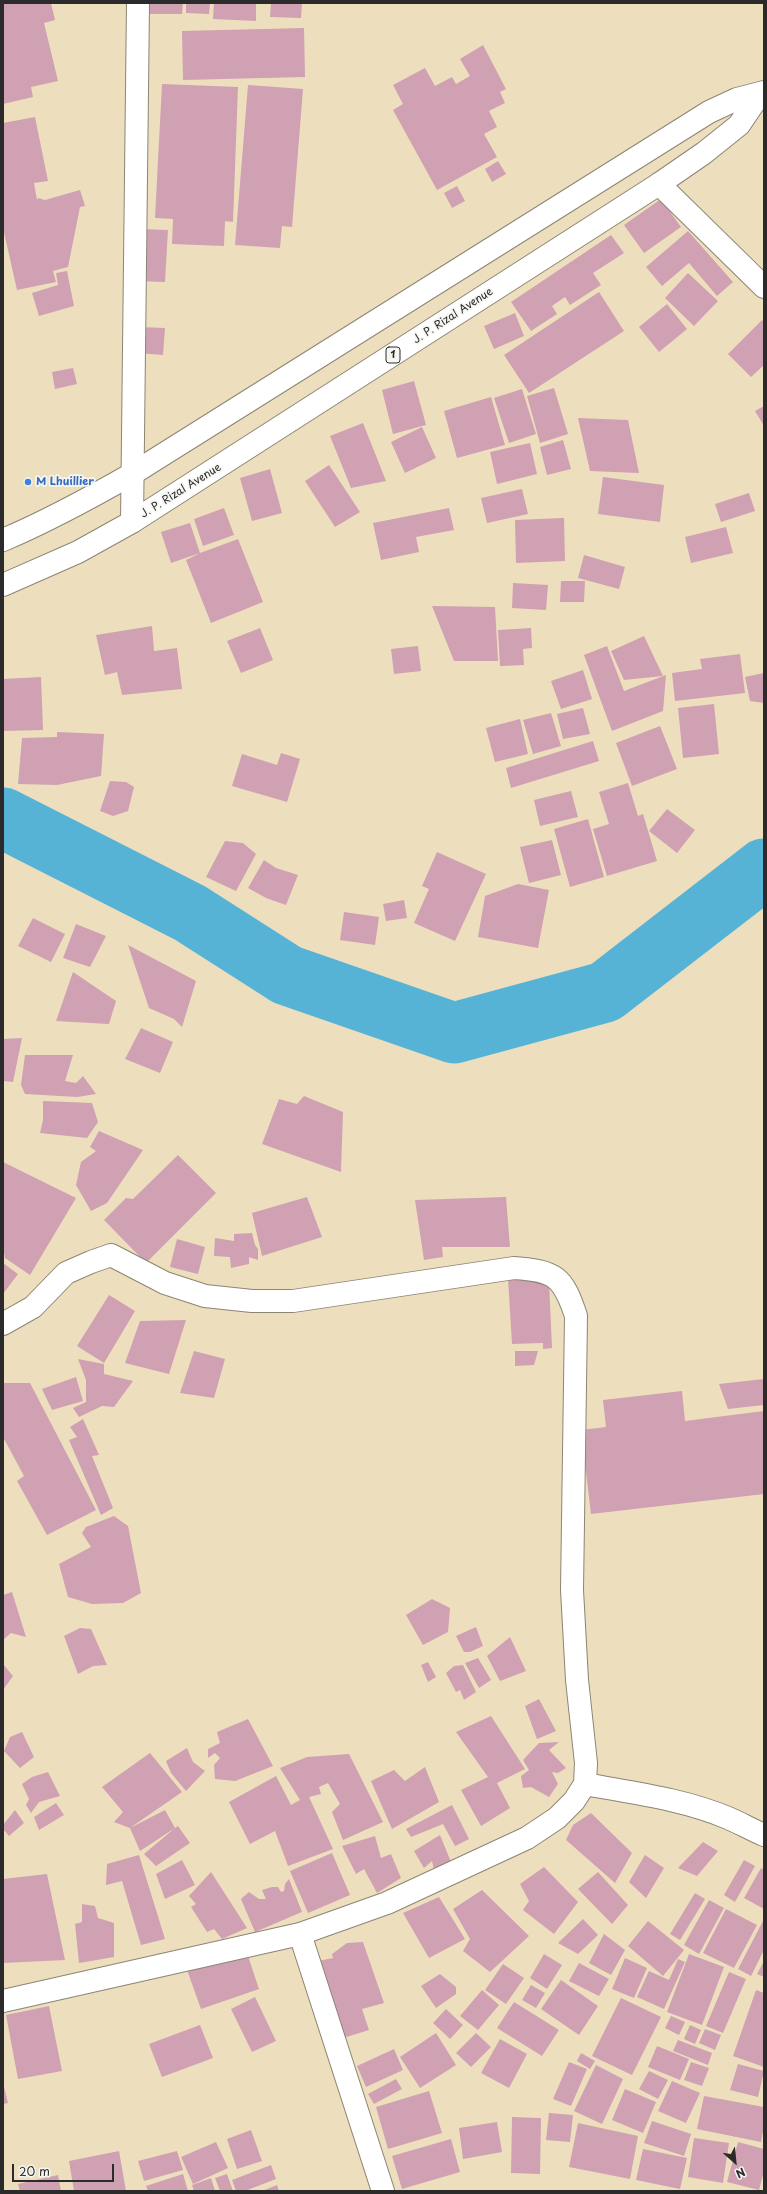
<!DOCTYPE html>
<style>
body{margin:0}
#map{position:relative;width:767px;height:2194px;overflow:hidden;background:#eddfbe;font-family:"Playpen Sans",sans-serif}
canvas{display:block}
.frame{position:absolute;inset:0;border:4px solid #2b2b2b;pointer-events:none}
.north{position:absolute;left:715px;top:2142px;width:40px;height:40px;-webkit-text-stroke:3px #f6f6f2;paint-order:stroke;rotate:153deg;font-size:11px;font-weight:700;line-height:16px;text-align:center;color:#2b2b2b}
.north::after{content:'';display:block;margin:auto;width:14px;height:18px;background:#2b2b2b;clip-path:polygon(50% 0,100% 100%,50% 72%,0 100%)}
.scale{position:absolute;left:12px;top:2164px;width:102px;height:18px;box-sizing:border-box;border:2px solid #2b2b2b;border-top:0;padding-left:5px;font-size:12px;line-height:14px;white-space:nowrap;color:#2b2b2b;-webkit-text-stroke:3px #f6f6f2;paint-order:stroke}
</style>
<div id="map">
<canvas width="767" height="2194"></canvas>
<div class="frame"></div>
<div class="north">N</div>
<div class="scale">20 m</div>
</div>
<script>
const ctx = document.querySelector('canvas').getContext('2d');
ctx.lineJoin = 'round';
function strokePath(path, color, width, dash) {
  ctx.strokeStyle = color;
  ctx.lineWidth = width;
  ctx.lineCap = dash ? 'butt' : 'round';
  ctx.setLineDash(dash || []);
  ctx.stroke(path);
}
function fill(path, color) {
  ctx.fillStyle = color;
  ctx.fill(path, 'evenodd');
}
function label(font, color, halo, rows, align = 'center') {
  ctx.font = font + ' "Playpen Sans",sans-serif';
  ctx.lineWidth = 3.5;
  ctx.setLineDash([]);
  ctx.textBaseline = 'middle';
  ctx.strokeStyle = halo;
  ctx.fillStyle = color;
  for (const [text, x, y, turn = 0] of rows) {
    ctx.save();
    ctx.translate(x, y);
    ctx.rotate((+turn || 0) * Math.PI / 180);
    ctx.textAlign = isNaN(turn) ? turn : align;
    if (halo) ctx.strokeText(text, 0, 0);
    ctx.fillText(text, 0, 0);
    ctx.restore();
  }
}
const river = new Path2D(`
 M3,818L190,913L287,975L454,1033L605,992L764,869`);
const building = new Path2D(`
 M3,3H51L55,20L44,23L58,81L31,87L33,97L3,104Z
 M145,3H183L182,14H144Z
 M186,3H210L209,14L186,13Z
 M214,3H256V21L213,19Z
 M271,3H302L301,18L270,17Z
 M304,28L305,77L183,80L182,31Z
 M483,45L506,89L500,92L505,103L489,111L497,127L484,134L497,157L437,190L393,110L403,104L393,85L425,68L435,86L452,77L456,84L470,76L460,59Z
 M162,84L238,87L233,222L225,221L224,246L172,244L173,219L155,218Z
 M248,85L303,89L292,227L282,226L280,248L235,245Z
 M35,117L48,181L34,183L37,200L38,198L45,200L80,190L85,206L80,207L68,267L53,271L56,282L17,290L3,228V123Z
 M498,161L506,174L492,182L485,169Z
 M457,186L465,201L452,208L444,193Z
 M661,199L681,227L644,253L624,225Z
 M140,229L168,230L165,282L137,281Z
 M688,231L733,282L717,296L689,263L662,286L646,267Z
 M611,235L624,253L593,273L601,285L570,305L565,297L552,306L557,314L531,331L511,302Z
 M67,271L74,306L39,316L32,293L58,285L56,273Z
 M688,273L718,301L694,326L665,298Z
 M599,292L624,331L529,393L504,355Z
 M667,304L687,329L659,352L639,327Z
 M515,313L524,336L494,349L484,326Z
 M762,320L764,322V365L751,377L728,354Z
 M140,327L165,328L163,355L138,353Z
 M73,368L77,384L55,389L52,372Z
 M414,381L426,425L393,434L382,390Z
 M554,388L568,434L540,443L527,396Z
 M522,389L536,434L509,443L494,398Z
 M491,397L505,445L457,458L444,411Z
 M764,406V426L755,411Z
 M578,418L628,420L639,473L590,471Z
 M363,423L386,481L351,488L330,436Z
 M422,427L436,458L405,473L391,442Z
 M563,440L571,469L547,475L540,447Z
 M530,443L537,474L497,484L490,452Z
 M329,465L360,512L335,527L305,481Z
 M270,469L282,513L252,521L240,478Z
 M603,477L664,485L660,522L598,514Z
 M522,489L528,514L487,523L481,498Z
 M749,493L755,511L721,522L715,504Z
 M224,508L234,535L203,546L194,519Z
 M449,508L454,530L416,537L419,552L381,560L373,523Z
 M564,518L565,561L516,563L515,520Z
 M190,523L200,553L238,539L263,602L211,623L186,560L200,553L171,563L161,532Z
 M726,527L733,553L691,563L685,537Z
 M584,555L625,567L619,589L578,578Z
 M561,581H585L584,602H560Z
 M513,583L548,585L546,610L512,608Z
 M432,606L495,607L498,661H454Z
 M152,626L154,651L177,648L182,689L122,695L117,672L105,675L96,635Z
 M260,628L273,660L241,673L227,641Z
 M531,628L532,648L523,649L524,665L500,666L498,630Z
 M644,636L663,676L624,680L611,651Z
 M418,646L421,671L394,674L391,649Z
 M607,646L624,691L666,675L663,711L612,731L584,655Z
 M740,654L745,693L675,701L672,673L702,669L700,659Z
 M583,670L592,699L561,709L551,681Z
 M764,673V703L750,701L745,677Z
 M41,677L43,730L3,731V679Z
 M714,704L719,754L683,758L678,708Z
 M583,708L590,734L563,739L557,714Z
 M551,713L561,746L533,754L523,720Z
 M520,719L528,754L495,762L486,728Z
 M660,726L677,769L632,786L616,743Z
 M57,732L104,734L101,776L57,785L18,784L22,738L57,737Z
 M593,741L599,761L511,788L506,768Z
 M281,753L300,759L287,802L232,786L242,754L277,765Z
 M110,781L126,782L134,787L128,811L113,816L100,811Z
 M628,783L638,816L643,814L657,861L607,876L593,829L609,824L599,792Z
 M571,791L578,817L540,826L534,800Z
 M667,809L695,830L677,853L649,831Z
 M588,819L604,877L570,887L554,829Z
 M552,840L561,875L529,883L520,847Z
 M225,841L243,843L256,854L236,891L206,877Z
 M437,852L486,874L455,941L414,923L429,889L422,886Z
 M264,860L276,868L298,875L286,905L266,898L248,888Z
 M518,884L549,890L538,948L478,937L485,896Z
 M404,900L407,918L386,921L383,904Z
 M344,912L379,917L375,945L340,940Z
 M33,918L65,934L51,962L18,946Z
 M76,924L106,936L90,967L63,958Z
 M128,945L196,981L182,1027L174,1019L149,1008Z
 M73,972L116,1001L109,1024L56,1021Z
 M141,1028L173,1042L160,1073L125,1059Z
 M22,1038L13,1082L3,1081V1039Z
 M25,1055H73L65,1081L76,1083L83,1076L96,1094L77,1097L25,1094L21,1085Z
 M304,1096L343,1112L341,1172L262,1144L279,1099L297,1104Z
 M43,1101L92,1103L98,1122L87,1138L40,1133L43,1120Z
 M99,1131L143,1150L107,1203L91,1211L76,1185L81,1162L96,1151L90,1147Z
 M178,1155L216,1193L146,1263L104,1220L126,1198L133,1199Z
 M3,1162L76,1198L30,1275L5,1258L3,1246Z
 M307,1197L322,1237L262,1256L252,1213Z
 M506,1197L510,1247H442L443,1257L424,1260L415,1200Z
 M252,1233L255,1245L258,1249V1260L249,1257V1264L231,1268L230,1257L214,1256L215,1238L234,1241V1234Z
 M177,1239L205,1247L198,1274L170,1267Z
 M3,1263L18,1274L3,1294Z
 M508,1278L549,1281L552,1348L543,1349V1343L512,1344Z
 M109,1295L135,1311L104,1363L77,1346Z
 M186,1320L169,1374L125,1363L140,1321Z
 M194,1351L225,1359L214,1398L180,1393Z
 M515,1351H538L534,1365L515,1366Z
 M78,1359L104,1364V1374L133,1381L114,1407L102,1406L79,1417L73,1408L86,1402V1380Z
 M76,1377L83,1401L52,1410L42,1389Z
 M764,1379V1405L728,1409L719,1384Z
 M4,1383H30L96,1510L47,1535L17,1481L24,1476L3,1437Z
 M682,1391L685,1421L764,1411V1494L591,1514L581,1430L606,1427L603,1400Z
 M83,1419L99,1455L92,1456L113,1508L101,1515L69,1440L77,1437L70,1427Z
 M114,1516L128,1526L141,1593L123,1603L92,1604L68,1597L59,1564L91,1547L82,1533L86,1527Z
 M12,1592L26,1637L11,1633L3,1640V1595Z
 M432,1599L450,1608L448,1632L423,1645L406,1615Z
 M476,1627L483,1646L470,1652H464L456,1636Z
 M80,1628L91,1629L107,1665L93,1666L78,1674L64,1636Z
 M510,1637L526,1671L500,1681L487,1656Z
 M478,1658L491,1680L479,1688L465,1663Z
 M428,1662L436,1677L428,1682L421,1665Z
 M3,1664L13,1676L3,1690Z
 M463,1665L476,1692L464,1700L460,1690L456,1692L446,1673L454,1666Z
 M539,1699L556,1731L537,1739L525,1706Z
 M491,1716L525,1769L497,1783L510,1808L481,1826L461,1790L488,1777L456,1732Z
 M248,1719L273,1766L235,1781L215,1779L214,1765L220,1758L215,1753L208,1758V1749L220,1743L217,1732Z
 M22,1732L34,1757L20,1768L4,1751L10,1737Z
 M559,1742L549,1750L566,1768L558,1773L552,1772L558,1784L549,1797L531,1787L523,1788L521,1776L529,1770L523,1760L539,1743Z
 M187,1748L193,1762L205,1771L186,1791L171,1773L166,1761Z
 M150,1753L182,1792L130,1828L165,1810L175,1828L178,1826L190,1843L156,1866L144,1854L175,1828L140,1851L130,1828L114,1822L123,1812L102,1787Z
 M349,1754L383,1822L343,1840L332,1812L340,1804L328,1783L319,1787L321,1794L309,1797L333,1849L288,1866L275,1831L250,1844L229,1802L276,1776L291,1805L300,1800L280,1768L307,1757Z
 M425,1767L439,1802L392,1829L371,1781L394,1770L405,1781Z
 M48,1772L60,1796L39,1802L31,1813L26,1805L29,1799L22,1784L32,1777Z
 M56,1803L64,1815L39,1830L34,1817Z
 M452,1805L469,1839L455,1846L443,1824L411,1837L406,1829Z
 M15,1810L24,1823L9,1836L3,1829V1825Z
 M591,1813L632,1853L615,1883L566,1840L573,1825Z
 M440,1835L451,1862L434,1870L432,1861L424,1868L414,1851Z
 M375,1836L381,1858L391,1854L401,1878L377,1893L364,1869L356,1874L342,1846Z
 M703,1842L718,1851L697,1876L678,1868Z
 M332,1853L350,1895L308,1913L290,1871Z
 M139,1855L165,1939L141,1945L122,1881L106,1885L107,1864Z
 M645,1855L664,1868L646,1898L629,1882Z
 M182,1860L195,1885L165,1899L156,1874Z
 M744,1860L755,1866L735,1902L724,1895Z
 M544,1867L578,1902L554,1934L523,1910L529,1901L520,1884Z
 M761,1868L764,1870V1909L744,1898Z
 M211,1872L247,1928L222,1939L214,1929L207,1932L191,1907L196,1904L189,1896Z
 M598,1872L628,1905L612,1924L578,1889Z
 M47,1874L65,1960L3,1963V1879Z
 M289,1879L302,1912L255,1932L241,1899L249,1892L259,1899H266L262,1890L272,1887H278L281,1892L284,1891L285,1884Z
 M482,1890L529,1936L490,1972L463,1951L470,1939L453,1909Z
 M695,1893L705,1899L680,1940L670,1934Z
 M439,1897L465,1939L429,1958L403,1913Z
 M709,1900L724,1908L699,1954L684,1945Z
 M82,1904L95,1906L98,1918L114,1923V1957L79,1963L75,1924L82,1922Z
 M726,1909L757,1925L734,1968L703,1953Z
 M583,1919L598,1935L578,1954L558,1943Z
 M764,1919V1950L751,1976L738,1969Z
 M648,1921L684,1950L663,1976L628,1946Z
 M604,1934L625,1950L611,1975L589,1963Z
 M363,1942L384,2003L362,2009L369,2030L340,2039L318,1961L333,1958L332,1954L347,1943Z
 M246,1950L259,1989L201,2009L187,1970Z
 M544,1954L562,1965L547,1989L530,1978Z
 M689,1954L724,1967L702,2025L667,2012Z
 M625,1958L647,1968L634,1998L612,1989Z
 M678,1959L685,1962L664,2009L637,1997L649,1971L669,1980Z
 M764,1961V1977L757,1974Z
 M579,1963L609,1979L599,1996L569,1981Z
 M503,1964L524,1978L506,2004L485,1990Z
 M729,1972L746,1979L723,2033L706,2026Z
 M440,1974L456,1987V1994L436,2008L421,1986Z
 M561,1980L598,2006L579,2035L541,2009Z
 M531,1985L545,1993L536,2008L522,2000Z
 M482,1990L499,2005L478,2030L460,2016Z
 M756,1990L764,1993V2067L733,2056Z
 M255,1997L276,2041L252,2052L231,2009Z
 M621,1998L661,2017L632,2075L592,2056Z
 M514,2002L559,2030L542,2056L497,2028Z
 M49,2006L62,2071L18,2079L6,2015Z
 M446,2009L463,2025L450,2039L433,2023Z
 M671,2016L685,2022L679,2035L665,2028Z
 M200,2025L213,2058L162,2077L149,2044Z
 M690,2025L701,2030L695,2044L684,2039Z
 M705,2029L721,2035L715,2050L699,2043Z
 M436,2033L456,2065L420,2088L400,2057Z
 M476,2033L491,2047L471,2067L456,2053Z
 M500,2039L527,2054L509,2088L481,2073Z
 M678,2040L712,2053L708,2065L673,2051Z
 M657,2046L689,2059L680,2080L648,2067Z
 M394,2049L403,2070L366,2087L357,2066Z
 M581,2053L595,2061L590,2069L577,2061Z
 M569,2062L587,2069L571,2106L553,2099Z
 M691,2062L709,2068L702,2086L684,2080Z
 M738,2064L764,2071L758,2097L730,2090Z
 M596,2065L623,2079L602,2124L574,2111Z
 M649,2071L668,2080L658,2099L639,2089Z
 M396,2079L402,2089L374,2104L368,2094Z
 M672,2081L700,2093L686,2123L658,2111Z
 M3,2083L8,2103L3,2104Z
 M625,2089L656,2102L643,2133L612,2120Z
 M429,2091L442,2133L388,2149L376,2107Z
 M704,2096L764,2107V2126L761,2142L697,2129Z
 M549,2113L573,2115L570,2142L546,2140Z
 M512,2117L541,2118L540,2174L511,2173Z
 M652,2121L691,2134L684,2156L644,2143Z
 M497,2122L502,2152L463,2159L459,2128Z
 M578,2123L638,2136L630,2179L569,2167Z
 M251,2130L262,2161L237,2169L227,2139Z
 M694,2138L729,2143L723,2183L688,2177Z
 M451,2139L460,2172L402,2189L392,2156Z
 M216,2142L228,2168L193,2184L181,2157Z
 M738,2142L764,2149V2171L759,2190L727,2182Z
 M643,2149L687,2158L680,2189L636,2180Z
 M119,2151L126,2191H74L69,2161Z
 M177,2151L183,2170L144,2181L138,2161Z
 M271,2165L276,2179L245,2191H236L232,2180Z
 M183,2174L188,2191H148L146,2186Z
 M227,2174L233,2191H220L215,2178Z
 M58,2175L61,2191H20L18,2184Z
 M211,2178L215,2191H194L192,2185Z
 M277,2185L279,2191H262Z`);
const minor = new Path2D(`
 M659,184L764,287
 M3,1324L33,1307L66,1273L91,1262L111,1255L165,1283L205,1296L252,1301H293L514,1268C555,1271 563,1276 576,1316L572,1590L577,1680L586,1763L585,1784L574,1801L557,1818L527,1838L387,1903L300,1934L3,2001
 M585,1784C633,1793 683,1799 728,1818C740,1823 752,1830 764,1835
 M300,1934L383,2191`);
const secondary = new Path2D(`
 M132,522L138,3`);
const primary = new Path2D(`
 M3,540C48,521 90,498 132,474L709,112L737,99L764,92
 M3,585L78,552L132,522L659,184L704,153L739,125L760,94`);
const markers = [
 [28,482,4,"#3f7fe0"]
];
const shields = [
 [393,355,14]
];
const shieldNames = [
 ["1",393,355]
];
const streetNames = [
 ["J. P. Rizal Avenue",453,316,-33],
 ["J. P. Rizal Avenue",181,491,-32]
];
const shopNames = [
 ["M Lhuillier",36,482]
];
strokePath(river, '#57b3d5', 61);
fill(building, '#d0a0b3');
strokePath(minor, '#8c8574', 24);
strokePath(secondary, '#8c8574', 24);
strokePath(primary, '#8c8574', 24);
strokePath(minor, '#fff', 22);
strokePath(secondary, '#fff', 22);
strokePath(primary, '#fff', 22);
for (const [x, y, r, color] of markers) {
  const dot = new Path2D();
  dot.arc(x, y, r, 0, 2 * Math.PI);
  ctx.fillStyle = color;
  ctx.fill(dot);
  strokePath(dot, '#f6f6f2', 1.5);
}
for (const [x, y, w] of shields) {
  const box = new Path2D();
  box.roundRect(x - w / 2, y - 8, w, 16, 3);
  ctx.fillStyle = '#f6f6f2';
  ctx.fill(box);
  strokePath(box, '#2b2b2b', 1);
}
label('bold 10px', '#2b2b2b', null, shieldNames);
label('11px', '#2b2b2b', '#f6f6f2', streetNames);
label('bold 11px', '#366cbe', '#f6f6f2', shopNames, 'left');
</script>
